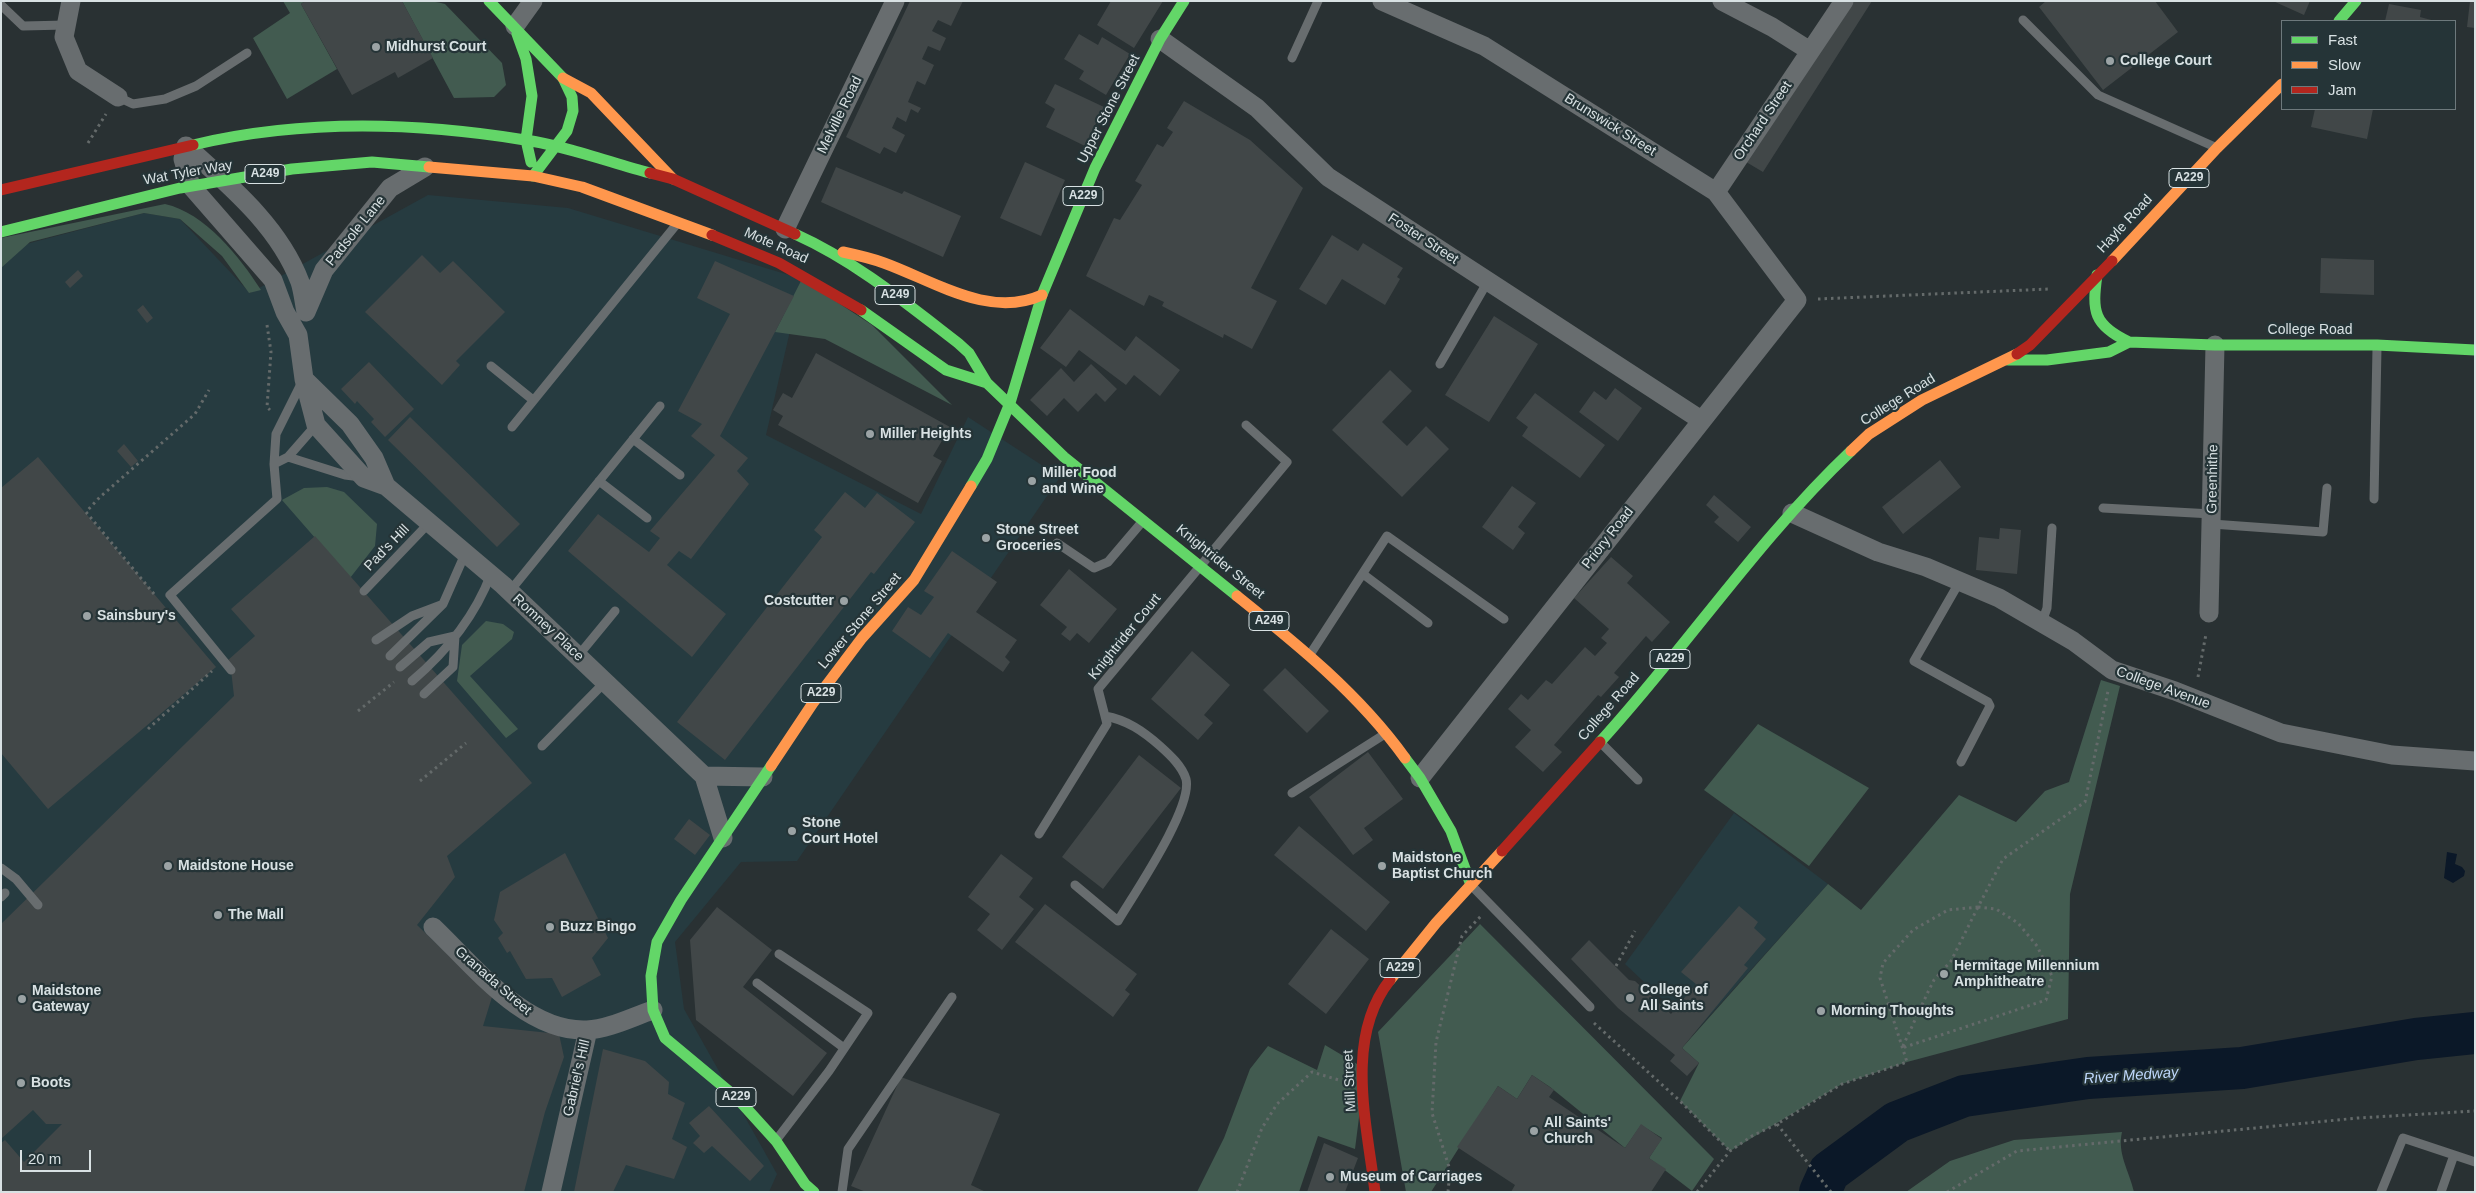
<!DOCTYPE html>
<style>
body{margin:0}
#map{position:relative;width:2476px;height:1193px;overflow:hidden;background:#293133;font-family:Arial,sans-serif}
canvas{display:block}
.frame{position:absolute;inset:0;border:2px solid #d8e1e3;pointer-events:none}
.legend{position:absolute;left:2281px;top:20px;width:175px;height:90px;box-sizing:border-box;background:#253437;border:1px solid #6d797c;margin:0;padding:6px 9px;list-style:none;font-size:15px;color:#d8e1e3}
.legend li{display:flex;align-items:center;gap:10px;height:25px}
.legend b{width:25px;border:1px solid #6d797c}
.scale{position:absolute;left:20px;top:1150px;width:71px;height:22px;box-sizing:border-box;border:2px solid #d8e1e3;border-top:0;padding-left:6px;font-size:15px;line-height:18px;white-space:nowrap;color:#d8e1e3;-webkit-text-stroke:4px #253437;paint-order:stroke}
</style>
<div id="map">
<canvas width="2476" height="1193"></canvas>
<div class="frame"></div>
<ul class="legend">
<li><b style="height:6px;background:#63d668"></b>Fast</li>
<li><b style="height:6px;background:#ff974d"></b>Slow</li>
<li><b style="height:6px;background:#b3261e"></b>Jam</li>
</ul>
<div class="scale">20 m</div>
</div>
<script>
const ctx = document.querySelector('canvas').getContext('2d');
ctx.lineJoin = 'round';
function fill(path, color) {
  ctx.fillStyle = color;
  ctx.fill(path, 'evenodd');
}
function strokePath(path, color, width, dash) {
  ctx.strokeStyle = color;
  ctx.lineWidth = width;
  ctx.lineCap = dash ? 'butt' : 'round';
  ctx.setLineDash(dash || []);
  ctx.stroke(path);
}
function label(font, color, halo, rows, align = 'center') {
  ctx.font = font + ' Arial,sans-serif';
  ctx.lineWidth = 4.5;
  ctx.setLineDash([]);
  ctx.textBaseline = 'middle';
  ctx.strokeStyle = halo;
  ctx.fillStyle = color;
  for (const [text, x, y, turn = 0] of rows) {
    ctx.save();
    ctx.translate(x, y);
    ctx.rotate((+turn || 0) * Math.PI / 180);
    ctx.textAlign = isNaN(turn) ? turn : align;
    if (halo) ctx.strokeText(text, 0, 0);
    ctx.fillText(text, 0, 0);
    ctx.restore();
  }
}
const built = new Path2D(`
 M428,195L568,208L802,279L766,435L921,514L968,417L1060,477L797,861L741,862L675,942L684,1009L777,1174L769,1192H1V256L30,243L144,213L180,219L250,293Z
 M1734,813L1828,884L1696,1031L1625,964Z`);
const green = new Path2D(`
 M283,1H305L301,4L337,69L287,99L253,38L290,13Z
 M402,1C414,1 434,0 445,4L502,63L506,85L494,97L454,98Z
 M165,204C205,213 240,257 261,290L249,293L222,256L180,219L144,213L30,242L1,268V238Z
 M802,279L872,325L952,405L825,339L775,332Z
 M327,487L344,492L377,524L375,546L350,578L282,500L304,488Z
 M486,621L503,624L514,632L512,639L470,676L518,729L506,738L457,681L462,645Z
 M2101,680L2120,686L2070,894L2068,1019L1907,1062L1842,1084L1730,1151L1680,1101L1699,1063L1682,1048L1828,884L1861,910L1959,795L2016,822L2045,791L2069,782Z
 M1758,724L1869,788L1809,866L1704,790Z
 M1480,924L1714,1159L1692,1191L1649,1158L1662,1138L1641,1125L1625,1148L1550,1087L1532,1075L1517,1099L1498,1086L1431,1192H1406L1378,1032Z
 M1325,1045L1362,1067L1363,1086L1355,1149L1318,1136L1299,1192H1197L1224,1138L1250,1069L1268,1046L1317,1070Z
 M2122,1132C2117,1154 2129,1170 2134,1192H1906L1950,1161L2014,1140Z`);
const water = new Path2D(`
 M2447,852L2457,854L2455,864L2462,867L2465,871L2464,876L2453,883L2444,878Z`);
const river = new Path2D(`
 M1820,1192L1829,1172L1897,1122L1964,1096L2088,1078L2242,1068L2416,1039L2475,1033`);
const building = new Path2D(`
 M305,1H402L433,58L398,78L395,72L352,95L301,4Z
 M910,1H963L951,26L938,20L932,31L946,38L940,51L928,46L922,59L934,65L925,85L917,81L908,102L921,108L918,113L911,109L906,122L897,117L892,128L905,135L896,153L884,147L880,154L846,137Z
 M1111,1H1163L1134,48L1097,25Z
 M1846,1H1872L1763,172L1741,159Z
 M2046,1H2155L2178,32L2103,90L2039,7Z
 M2273,1H2310L2304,15Z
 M2470,1H2475V28L2467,27Z
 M2389,4L2421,10L2420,17L2435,21H2385Z
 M1079,34L1098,45L1102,37L1130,54L1106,95L1079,79L1084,71L1064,59Z
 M1055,84L1104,107L1085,146L1046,127L1055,109L1045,103Z
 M1184,101L1250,140L1303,188L1251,288L1277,301L1252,349L1224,334L1223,338L1162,306L1164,302L1149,295L1144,306L1086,276L1114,218L1120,220L1142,185L1135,181L1157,144L1163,147L1173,132L1167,128Z
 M2315,109H2373L2367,139L2311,127Z
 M1025,162L1065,180L1041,236L1000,218Z
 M836,167L902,194L904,191L961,216L943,257L821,202Z
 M1332,235L1358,251L1363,243L1403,268L1397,277L1400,279L1385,305L1342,279L1326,305L1299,289Z
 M422,255L440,273L453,261L505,312L456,361L460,365L442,385L365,312Z
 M2321,258L2374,260V295L2320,293Z
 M715,261L794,296L720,436L748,458L737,471L749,484L691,559L679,551L667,565L726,614L692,657L568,551L598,514L649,552L660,538L650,531L715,455L691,436L702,424L678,411L730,314L697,298Z
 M78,270L83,276L70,288L65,282Z
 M143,305L153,318L147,323L137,310Z
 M1070,309L1125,351L1136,336L1180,370L1160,396L1134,375L1126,385L1079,350L1066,367L1040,348Z
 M1494,316L1538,344L1489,422L1445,395Z
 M816,353L950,427L933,456L942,461L918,503L778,425L783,416L773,410L783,393L792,398Z
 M369,362L414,409L385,437L371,422L374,419L357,401L355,404L341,389Z
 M1091,364L1117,389L1105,402L1096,393L1078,412L1064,398L1047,416L1030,400L1061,368L1074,382Z
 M1390,370L1412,391L1382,422L1407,446L1426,426L1449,449L1402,497L1332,430Z
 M1615,388L1642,408L1618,441L1579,412L1594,391L1606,400Z
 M1535,393L1605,445L1580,478L1522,436L1528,427L1516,418Z
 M410,417L520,524L497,547L388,440Z
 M124,444L138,461L131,467L117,451Z
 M38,457L216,667L48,809L1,753V488Z
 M1940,460L1961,487L1903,534L1882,507Z
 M1512,486L1536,503L1518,527L1525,533L1513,550L1482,527Z
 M845,492L865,508L877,493L915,522L874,574L871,572L725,760L677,722L822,537L814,530Z
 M1714,495L1751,527L1738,542L1714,522L1719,517L1706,505Z
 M2000,528L2021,530L2017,574L1976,570L1979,537L1999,539Z
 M315,536L532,783L447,856L455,877L417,925L492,997L483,1026L559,1034L564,1057L545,1112L524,1192H1V1143L5,1140L24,1162L62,1124H46L33,1110L1,1139V924L234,696L231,670L227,661L255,636L231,609Z
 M952,551L997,582L976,612L1017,640L1005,657L1010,662L1003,672L948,633L930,658L892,631L908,607L921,615L934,597L924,591Z
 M1611,557L1633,576L1627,583L1670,622L1652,642L1646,636L1614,673L1619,677L1601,697L1598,695L1554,745L1562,752L1543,772L1515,747L1531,730L1508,709L1521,694L1528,700L1546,680L1552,684L1585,647L1595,656L1607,643L1601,638L1609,629L1574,598Z
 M1069,569L1117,609L1089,643L1077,633L1070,641L1061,634L1067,627L1040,605Z
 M1192,651L1230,685L1204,715L1213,723L1198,740L1151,699Z
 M1285,668L1329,711L1307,733L1263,690Z
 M1368,752L1403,799L1364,828L1373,840L1353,855L1309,797Z
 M1139,755L1181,788L1103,889L1062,857Z
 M689,819L710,835L695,855L674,839Z
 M1299,826L1390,902L1366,931L1274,855Z
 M565,853L608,938L592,958L601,975L562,997L552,978L526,979L510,951L507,953L498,938L503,933L494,920L500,892Z
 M1001,854L1033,878L1019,897L1034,909L1002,950L977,930L990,914L968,897Z
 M1045,904L1137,974L1125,990L1130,994L1113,1017L1015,942Z
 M1739,906L1758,922L1754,928L1766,939L1744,965L1748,968L1682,1048L1699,1063L1687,1076L1670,1061L1675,1055L1618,1008L1571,959L1589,940L1629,980L1635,981L1671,1014L1696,984L1681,972Z
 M717,907L772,950L743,987L827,1053L793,1096L696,1020L690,940Z
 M1331,929L1369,959L1326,1014L1288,984Z
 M603,1049L645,1061L669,1082L668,1094L685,1103L672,1139L687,1147L674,1179L626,1165L613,1192H574Z
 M1532,1075L1554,1090L1549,1097L1625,1148L1641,1124L1662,1139L1649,1158L1666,1169L1651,1192H1511L1515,1185L1457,1147L1498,1086L1517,1099Z
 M901,1077L1000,1114L971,1185L986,1192H866L851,1186Z
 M709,1106L764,1166L750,1181L712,1146L704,1153L693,1143L700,1136L689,1123Z
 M1324,1143L1358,1158L1345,1192H1307Z`);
const path = new Path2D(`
 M88,143L106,114
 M1818,299L2049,289
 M267,325L271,352L267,407L270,410
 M154,594L86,512L100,497L195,414L209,390
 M2198,677L2206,634
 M358,711L394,682
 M148,729L212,671
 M420,781L466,743
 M1978,907L1996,909L2018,923L2037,946L2052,976L2046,1000L1902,1048L1928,992L1934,980L1951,961Z
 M1616,966L1635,931
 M1594,1023L1680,1101L1730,1151
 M1777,1124L1831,1192
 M1237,1192L1262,1128L1277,1104L1312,1072L1339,1080
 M1448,1192L1450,1170L1432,1113L1436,1042L1462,936L1481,916
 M1697,1192L1730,1151L1752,1136L1777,1124L1842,1084L1907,1062L1880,978L1883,963L1913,930L1948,910L1978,907L2003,859L2085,802L2108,691
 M1947,1192L2017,1151L2358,1118L2475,1111`);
const lane = new Path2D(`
 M1,5L23,26L66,25
 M2023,20L2098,95L2215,147
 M1292,58L1318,1
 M118,97L133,104L165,99L196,86L247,53
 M1440,364L1488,281
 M491,366L533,400
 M512,427L676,225
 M633,439L680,475
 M288,457L345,475L361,477
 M274,464L288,457L316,425
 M599,481L647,518
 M2374,499L2377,348
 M2103,508L2212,514
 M2212,524L2323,532L2327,488
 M1057,543L1094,568L1108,562L1142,522
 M1363,574L1428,623
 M1960,581L1914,661L1988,702L1990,706L1961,762
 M364,591L429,523
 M510,591L660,406
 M2042,622L2047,608L2052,528
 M376,640L412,616L441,605
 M1311,653L1387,536L1504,619
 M390,656L443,604L465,554
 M578,656L615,611
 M400,667L429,642L455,636
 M231,670L170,595L277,499L274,464L276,434L303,380
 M412,681C446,652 475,616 491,574
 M424,694L453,667L455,636
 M1602,744L1638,780
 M542,746L606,681
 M1292,793L1385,734
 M1039,834L1107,724L1098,689L1287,462L1246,425
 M1,868L16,879L38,905
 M1075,885L1118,921C1134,894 1193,808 1186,779C1182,766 1170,755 1160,746C1143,731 1127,720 1105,716
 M1473,887L1590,1007
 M1,897L5,893
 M757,983L844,1048
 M777,1139L829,1071L868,1013L779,954
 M842,1192L848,1149L952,997
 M2381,1192L2403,1138L2475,1162
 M2441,1192L2454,1155`);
const street = new Path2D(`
 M71,1L64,37L78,71L118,97
 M1382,1L1484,46L1716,192L1797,300L1420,778
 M1722,1L1772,27L1810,51
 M515,26L533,1
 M1160,39L1257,108L1328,177L1701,420
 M1716,192L1844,1
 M785,229L895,1
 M306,312C304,302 303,291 300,282C279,226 229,185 186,146L183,159L191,186L273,280L285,312L298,335L304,379L316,425L364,478L386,486L503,585L704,776L723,838
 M306,312L324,270L390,188L425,167
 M304,379L350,424L374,458L386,486
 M1792,513L1878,552L1926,567L1999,598L2073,641L2112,670L2175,691L2281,733L2392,755L2475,761
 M2209,613L2215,345
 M704,776L763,777
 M433,927C474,966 526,1033 587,1030C609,1029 632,1017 653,1010
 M551,1192L588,1030`);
const fast = new Path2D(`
 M489,1L563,78L572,97L573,111L567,131L533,176
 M2339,21L2356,1
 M517,34L526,59L532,96L526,140L531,162
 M193,145C302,119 415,122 525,140C566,146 609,162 650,173
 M1,232L180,188L292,169L372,162L429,167
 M795,234C855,261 906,303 958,343L969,353L987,383L1064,457L1237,596
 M2097,275C2092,311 2093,325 2129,342
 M861,310L946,370L987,383
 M2008,360H2047L2109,352L2129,342L2215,345H2377L2475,350
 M971,486L987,459L1010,403L1042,295L1095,168L1160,39L1184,1
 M1600,742C1686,648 1758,539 1851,451
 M1405,758L1420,778L1451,831L1471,885
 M771,766L681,900L657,942L651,976L653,1010L665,1038L737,1098L776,1141L805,1184L814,1192`);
const slow = new Path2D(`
 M563,78L591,93L673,179
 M429,167L533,176L582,187L712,235
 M843,252C857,255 871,258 884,263C934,281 989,319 1042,295
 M2112,261L2217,148L2282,84
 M1851,451L1869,434L1922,400L2017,354
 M1237,596C1298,645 1359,694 1405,758
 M771,766L813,703L862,638L914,580L971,486
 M1390,980L1436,923L1502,851`);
const jam = new Path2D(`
 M650,173L673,179L795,234
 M1,190L193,145
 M712,235L779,263L861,310
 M2017,354L2030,345L2112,261
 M1502,851L1600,742
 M1375,1192C1367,1124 1344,1038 1390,980`);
const markers = [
 [376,47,5,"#9ba3a5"],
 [2110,61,5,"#9ba3a5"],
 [870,434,5,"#9ba3a5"],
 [1032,481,5,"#9ba3a5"],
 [986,538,5,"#9ba3a5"],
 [844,601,5,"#9ba3a5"],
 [87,616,5,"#9ba3a5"],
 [792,831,5,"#9ba3a5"],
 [168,866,5,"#9ba3a5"],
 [1382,866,5,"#9ba3a5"],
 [218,915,5,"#9ba3a5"],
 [550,927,5,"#9ba3a5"],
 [1944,974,5,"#9ba3a5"],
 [1630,998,5,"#9ba3a5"],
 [22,999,5,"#9ba3a5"],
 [1821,1011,5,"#9ba3a5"],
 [21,1083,5,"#9ba3a5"],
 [1534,1131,5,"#9ba3a5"],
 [1330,1177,5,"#9ba3a5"]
];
const shields = [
 [265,174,40],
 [2189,178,40],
 [1083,196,40],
 [895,295,40],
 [1269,621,40],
 [1670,659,40],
 [821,693,40],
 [1400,968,40],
 [736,1097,40]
];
const shieldNames = [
 ["A249",265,174],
 ["A229",2189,178],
 ["A229",1083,196],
 ["A249",895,295],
 ["A249",1269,621],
 ["A229",1670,659],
 ["A229",821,693],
 ["A229",1400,968],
 ["A229",736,1097]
];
const poiNames = [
 ["Midhurst Court",386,47],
 ["College Court",2120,61],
 ["Miller Heights",880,434],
 ["Miller Food",1042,473],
 ["and Wine",1042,489],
 ["Stone Street",996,530],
 ["Groceries",996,546],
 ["Costcutter",834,601,"right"],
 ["Sainsbury's",97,616],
 ["Stone",802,823],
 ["Court Hotel",802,839],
 ["Maidstone",1392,858],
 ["Baptist Church",1392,874],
 ["Maidstone House",178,866],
 ["The Mall",228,915],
 ["Buzz Bingo",560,927],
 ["Hermitage Millennium",1954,966],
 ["Amphitheatre",1954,982],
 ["College of",1640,990],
 ["All Saints",1640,1006],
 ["Maidstone",32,991],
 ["Gateway",32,1007],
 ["Morning Thoughts",1831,1011],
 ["Boots",31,1083],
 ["All Saints'",1544,1123],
 ["Church",1544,1139],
 ["Museum of Carriages",1340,1177]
];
const streetNames = [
 ["Upper Stone Street",1109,109,-63],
 ["Melville Road",840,115,-64],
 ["Orchard Street",1763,121,-56],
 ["Brunswick Street",1610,125,32],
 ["Wat Tyler Way",188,173,-10],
 ["Hayle Road",2125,224,-47],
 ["Padsole Lane",356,231,-51],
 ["Foster Street",1423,239,33],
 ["Mote Road",776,246,24],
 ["College Road",2310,330],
 ["College Road",1898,400,-32],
 ["Greenhithe",2213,479,-89],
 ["Priory Road",1608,538,-52],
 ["Pad's Hill",387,548,-46],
 ["Knightrider Street",1220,562,39],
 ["Lower Stone Street",860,621,-50],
 ["Romney Place",548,628,43],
 ["Knightrider Court",1125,637,-51],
 ["College Avenue",2163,688,20],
 ["College Road",1609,707,-49],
 ["Granada Street",493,981,41],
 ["Gabriel's Hill",577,1078,-77],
 ["Mill Street",1350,1081,-93]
];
const waterNames = [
 ["River Medway",2131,1076,-4]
];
fill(built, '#263b40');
fill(green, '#425b50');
fill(water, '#0b1828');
strokePath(river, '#0b1828', 42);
fill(building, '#414748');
strokePath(path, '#646a6a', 3, [2.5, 4]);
strokePath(lane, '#686d6f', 9);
strokePath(street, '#686d6f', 19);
strokePath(fast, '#63d668', 11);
strokePath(slow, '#ff974d', 11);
strokePath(jam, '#b3261e', 11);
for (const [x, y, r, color] of markers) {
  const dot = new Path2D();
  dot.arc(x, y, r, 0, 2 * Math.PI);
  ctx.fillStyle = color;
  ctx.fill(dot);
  strokePath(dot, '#253437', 2);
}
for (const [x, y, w] of shields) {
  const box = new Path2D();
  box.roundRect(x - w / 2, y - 9.5, w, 19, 4);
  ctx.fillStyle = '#253437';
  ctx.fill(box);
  strokePath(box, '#d8e1e3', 1);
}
label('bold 12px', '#d8e1e3', null, shieldNames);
label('bold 14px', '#d8e1e3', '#253437', poiNames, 'left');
label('14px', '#d8e1e3', '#253437', streetNames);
label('italic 15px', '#bfd8fc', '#253437', waterNames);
</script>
